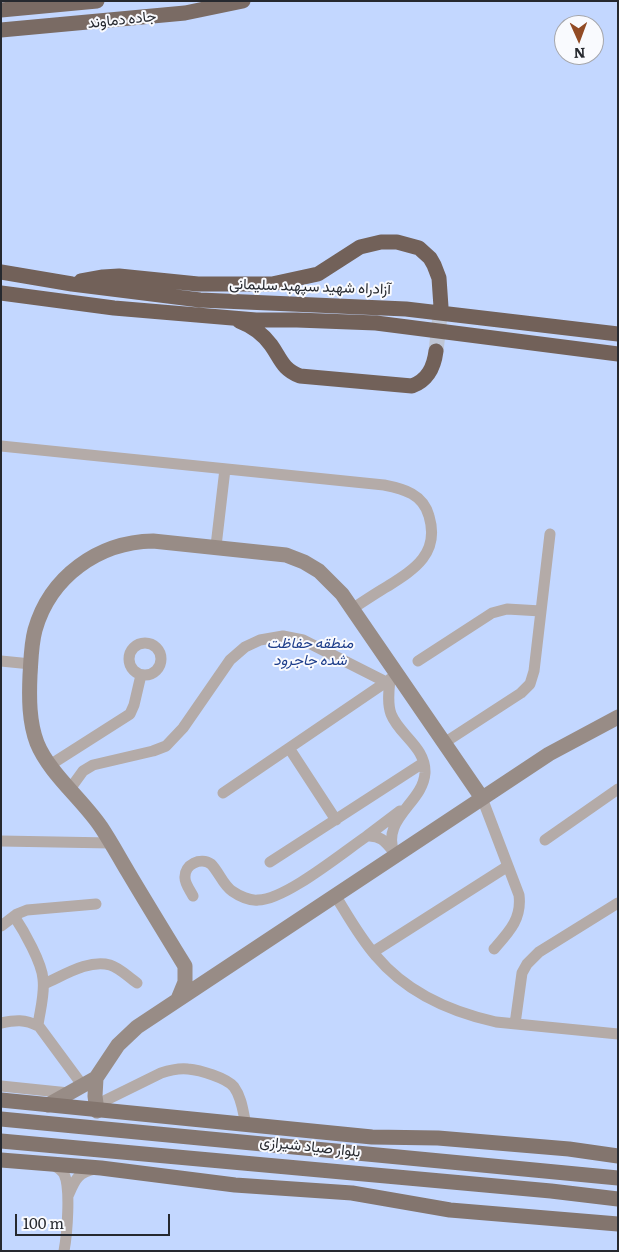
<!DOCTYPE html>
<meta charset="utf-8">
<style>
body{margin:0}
#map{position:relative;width:619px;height:1252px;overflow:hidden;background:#e5edfe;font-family:Literata,serif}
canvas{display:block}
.frame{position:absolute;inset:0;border:2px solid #26292f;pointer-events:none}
.north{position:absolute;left:554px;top:15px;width:50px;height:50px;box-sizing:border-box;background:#f9fafe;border:1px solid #a5a6ab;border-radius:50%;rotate:178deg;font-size:14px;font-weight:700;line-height:20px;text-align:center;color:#26292f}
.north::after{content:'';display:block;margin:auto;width:18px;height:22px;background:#924b25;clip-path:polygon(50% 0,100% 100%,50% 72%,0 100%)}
.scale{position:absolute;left:15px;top:1214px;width:155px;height:22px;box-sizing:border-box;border:2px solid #26292f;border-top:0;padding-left:6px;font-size:15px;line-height:18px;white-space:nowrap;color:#26292f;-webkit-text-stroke:4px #f9fafe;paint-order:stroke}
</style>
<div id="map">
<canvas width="619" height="1252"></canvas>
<div class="frame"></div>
<div class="north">N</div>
<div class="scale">100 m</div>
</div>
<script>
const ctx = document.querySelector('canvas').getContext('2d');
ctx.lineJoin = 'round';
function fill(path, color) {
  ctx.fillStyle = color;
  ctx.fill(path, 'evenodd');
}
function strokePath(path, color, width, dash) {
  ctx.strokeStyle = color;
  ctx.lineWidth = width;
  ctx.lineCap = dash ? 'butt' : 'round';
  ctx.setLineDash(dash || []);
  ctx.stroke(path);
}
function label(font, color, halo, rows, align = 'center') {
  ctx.font = font + ' Literata,Vazirmatn,serif';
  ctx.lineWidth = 4;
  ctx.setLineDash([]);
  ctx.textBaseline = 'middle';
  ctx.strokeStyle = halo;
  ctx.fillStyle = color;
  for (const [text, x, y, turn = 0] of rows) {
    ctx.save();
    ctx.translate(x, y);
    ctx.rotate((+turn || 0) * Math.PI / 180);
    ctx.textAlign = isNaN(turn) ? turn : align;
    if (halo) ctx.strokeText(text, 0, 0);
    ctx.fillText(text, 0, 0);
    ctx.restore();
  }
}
const green = new Path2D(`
 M1,1H618V1251H1ZM564,25H594V55H564Z`);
const motorwayTunnel = new Path2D(`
 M436,351L441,307`);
const minor = new Path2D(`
 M1,446L384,485C404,489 423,494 429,516C440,553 415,569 388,586C376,593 364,601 352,609
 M216,546L225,469
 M129 659a16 16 0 1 1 32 0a16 16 0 1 1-32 0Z
 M1,661L31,664
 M418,661L492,613L507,609L541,611
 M390,679C389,690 387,703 391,714C399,735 426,747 425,773C423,804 379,818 395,856
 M444,743L521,693L530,684L534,671L550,534
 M289,748L336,820
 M50,765L130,714L134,705L141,675
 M70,789L83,771L93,765L153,751L166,746L183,728L230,660L245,647L260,640L283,636L303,640L386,682
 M223,793L389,680
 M482,798L519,895C522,919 509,932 494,949
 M545,840L618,789
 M1,841L111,843
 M393,851C385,841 380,835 367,836L400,811
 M270,862L423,763
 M335,895C348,916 360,938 376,956C406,992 451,1012 496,1022L618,1034
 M193,896C190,890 185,884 185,878C184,864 201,857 211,864C219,872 223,885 232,891C239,896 250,901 258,900C285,900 342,853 367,836
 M14,916C24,931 42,963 43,979C45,994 40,1010 38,1025L83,1086
 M1,926L17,914L27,910L96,904
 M373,952L508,866
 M44,984C63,976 88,959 110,965C120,968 128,977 137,983
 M1,1023C15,1020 25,1019 38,1026
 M515,1024L522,973L527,964L539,952L618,903
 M1,1086L69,1093
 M96,1105L161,1073C170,1070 179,1068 188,1069C200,1070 227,1078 234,1087C242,1098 243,1112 246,1125
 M52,1164C57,1167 61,1169 64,1174C71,1188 67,1235 64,1251
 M68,1196C75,1180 77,1173 95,1169`);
const secondary = new Path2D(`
 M178,999L185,982V966C166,935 147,904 128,872C119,857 111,842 101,827C83,800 49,773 37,743C29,722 29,698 30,675C31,661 31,645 35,630C50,577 98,542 153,541L286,555L304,562L319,571L342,594L482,798
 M96,1078L95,1096L97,1111
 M48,1105L96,1078L118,1045L137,1027L549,754L618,717`);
const primary = new Path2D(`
 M1,1100L372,1137L438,1138L569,1149L618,1156
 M1,1119L618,1178
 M1,1141L551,1191L618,1199
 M1,1160L101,1168L235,1185L352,1193L450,1210L618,1224`);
const trunk = new Path2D(`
 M1,10L97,1
 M1,30L185,13L243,1`);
const motorway = new Path2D(`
 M1,272L72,284L200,300L406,309L618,334
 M81,281L103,277L119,276L198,284H272L318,274L360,247L381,242H397L419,248L430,258L434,265L439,278L441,307
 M1,293L114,308L256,320H297L376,323L618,354
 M239,321C252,326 263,334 271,345C281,359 282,369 300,376L412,386C428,380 434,367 436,351`);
const streetNames = [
 ["جاده دماوند",122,20,-6],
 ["آزادراه شهید سپهبد سلیمانی",310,287,2],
 ["بلوار صیاد شیرازی",310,1147,6]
];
const parkNames = [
 ["منطقه حفاظت",310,644],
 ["شده جاجرود",310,661]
];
fill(green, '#c3d7ff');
strokePath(motorwayTunnel, '#bfc6d5', 15, [15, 8]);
strokePath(minor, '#b4aba8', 11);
strokePath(secondary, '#988c86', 15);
strokePath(primary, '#83756e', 15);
strokePath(trunk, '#7a6b64', 15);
strokePath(motorway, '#726159', 15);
label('15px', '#26292f', '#f9fafe', streetNames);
label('italic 15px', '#1e3e8b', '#f9fafe', parkNames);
</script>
